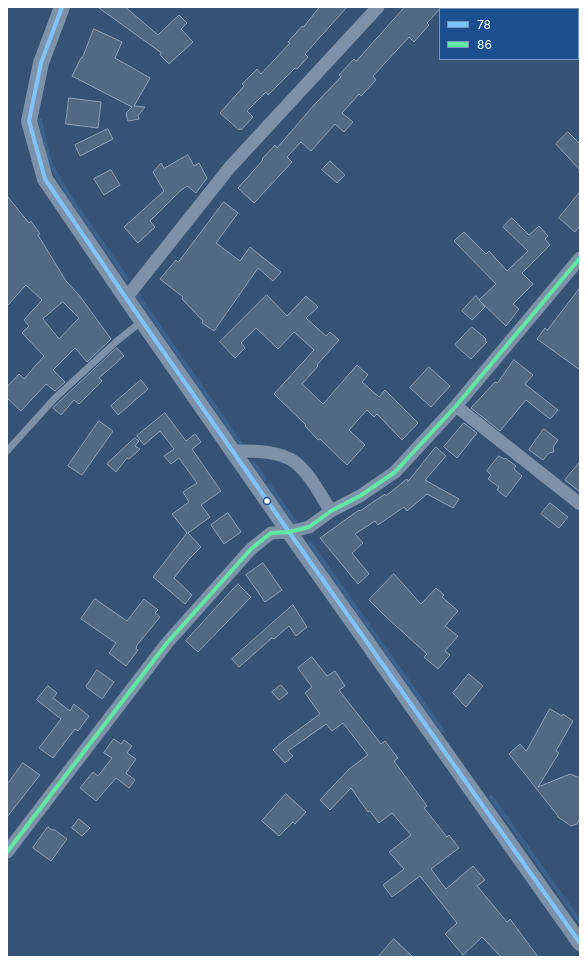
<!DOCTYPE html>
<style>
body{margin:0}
#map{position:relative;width:587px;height:964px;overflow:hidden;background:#365274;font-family:Inter,sans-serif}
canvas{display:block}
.frame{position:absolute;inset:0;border:8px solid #fff;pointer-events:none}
.legend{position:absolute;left:439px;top:8px;width:140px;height:52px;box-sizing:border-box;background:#1b4f8f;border:1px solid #7695bc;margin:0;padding:5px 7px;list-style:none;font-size:12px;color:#fff}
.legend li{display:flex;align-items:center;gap:8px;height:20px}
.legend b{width:20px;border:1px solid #7695bc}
</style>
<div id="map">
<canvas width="587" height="964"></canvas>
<div class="frame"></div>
<ul class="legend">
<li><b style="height:5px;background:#80c4ff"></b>78</li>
<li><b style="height:5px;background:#60e9a3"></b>86</li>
</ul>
</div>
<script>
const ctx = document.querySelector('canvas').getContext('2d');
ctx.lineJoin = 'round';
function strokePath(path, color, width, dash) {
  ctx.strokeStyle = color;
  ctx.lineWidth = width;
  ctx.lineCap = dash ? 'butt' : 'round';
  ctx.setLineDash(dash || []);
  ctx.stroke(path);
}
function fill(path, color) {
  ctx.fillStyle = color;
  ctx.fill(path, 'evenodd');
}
const stream = new Path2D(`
 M40,120L50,163L66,191L127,279
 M138,296L242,446
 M254,463L265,479
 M269,485L295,522
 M310,543L443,731
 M491,797L580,922`);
const building = new Path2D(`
 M98,7H125L158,35L179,15L187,23L181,29L193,42L169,64L160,55L161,53Z
 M320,7H347L305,54L308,57L297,69L295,68L268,95L266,92L247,111L253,117L241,130L240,128L239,130L220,113L244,86L242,84L257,69L261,74L290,43L288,42L302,26L303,27Z
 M405,7H442L427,23L429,25L414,42L409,37L373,76L376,80L361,96L359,94L342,113L353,122L344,132L335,124L311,151L301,142L287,157L292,162L254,203L238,188L263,160L262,159L275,145L277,148L314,105L341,77L339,75L354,59L356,61Z
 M94,29L122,42L115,58L150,78L134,106L145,107L138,116L139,119L128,121L126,113L132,107L72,76L81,58H82Z
 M69,98L101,102L98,128L66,124Z
 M108,129L113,139L80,156L75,145Z
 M568,132L580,144V170L556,144Z
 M188,155L194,166L199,163L207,178L196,193L187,186L180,191L150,221L155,227L138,243L124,227L164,191L153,172L161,163L164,168Z
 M330,161L345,175L337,183L322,170Z
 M111,170L120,185L104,195L94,179Z
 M580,192V225L575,232L559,218Z
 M7,196L29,223L31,221L40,234L38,235L66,281L79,295L111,339L87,362L75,348L53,370L65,382L55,391L46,384L21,411L7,398V387L19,374L24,379L44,356L22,333L29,326L24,320L42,300L26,285L7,306ZM63,302L79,318L59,339L43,319Z
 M224,202L238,213L216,243L240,261L250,247L281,272L273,281L258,268L214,331L202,323L203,321L182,299L183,297L160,279L176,260L178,262Z
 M512,218L529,235L539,226L548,236L545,239L550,245L522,273L533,284L513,304L519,309L506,326L479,300L496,284L454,241L464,232L486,254L489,251L507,271L528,251L503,227Z
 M580,288V370L537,339L545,328L547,330Z
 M267,295L287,316L306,296L318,307L306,318L326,336L330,332L339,340L317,365L318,366L302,384L323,404L357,365L368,375L362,382L379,397L385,390L418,423L402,440L377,414L374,417L367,410L349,430L365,445L347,465L320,439L318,440L305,426L306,425L274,394L314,350L294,332L278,349L256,328L241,343L245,348L235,358L220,342Z
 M476,296L485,307L472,320L462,311Z
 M472,327L486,339L485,341L487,342L471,359L455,345Z
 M117,348L124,356L99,378L102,381L79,404L74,400L61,415L53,408Z
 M514,360L533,375L525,384L558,410L550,419L526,400L500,431L471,408L495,382L497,383Z
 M429,367L450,386L431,407L410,388Z
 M141,380L148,389L118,415L111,406Z
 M165,413L186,441L195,434L201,442L192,449L221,491L201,505L210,517L188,533L201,547L190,558L174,578L192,595L185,604L153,577L187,533L172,514L189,502L183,492L197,483L179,458L171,464L164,456L174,449L160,431L144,445L137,436Z
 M99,421L113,431L82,475L68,466Z
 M464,423L477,433L457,458L444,447Z
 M544,429L558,440L553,447L554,452L549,453L543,460L529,450Z
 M135,438L139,441L135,446L140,449L129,459L127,458L116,472L107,464Z
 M436,447L446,456L425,480L459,499L453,508L427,494L407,511L404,507L378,525L375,521L355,534L363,543L352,553L369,574L358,584L320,538L359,510L360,511L385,494L386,496L407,479L408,481Z
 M499,456L504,459L505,458L516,466L514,469L522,476L506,497L497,490L499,487L488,479L491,475L487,471Z
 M580,462V492L565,480Z
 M550,503L568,517L559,528L541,514Z
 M228,513L241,532L224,544L211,525Z
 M263,563L282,590L265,602L246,575Z
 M394,574L421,604L436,588L444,595L442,597L458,611L445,626L458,636L445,651L450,655L438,669L424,657L427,654L385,616L369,600Z
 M238,584L251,597L198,652L186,641Z
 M95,599L127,621L144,599L158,610L155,613L160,617L137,645L136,649L138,650L126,666L109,653L116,643L81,619Z
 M293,605L307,627L296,636L289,626L274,639L272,638L239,667L232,659Z
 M312,657L327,676L335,671L345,686L339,690L381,744L385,741L398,758L394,761L427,806L424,808L447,837L449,835L459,848L431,869L446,889L473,866L485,880L477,886L507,922L510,919L538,957H501L482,937L463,955L445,934L457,923L420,876L392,897L383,885L404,869L389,852L411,835L392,813L379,823L370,811L368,812L351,788L330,810L320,800L349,769L368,755L343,723L332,731L326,724L288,751L293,756L285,763L273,750L283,741L320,714L305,693L312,687L298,668Z
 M97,670L114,682L102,699L86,687Z
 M469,674L483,686L466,707L453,693Z
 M281,685L288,693L279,700L272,692Z
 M48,686L57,693L53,698L70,711L74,704L89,716L78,731L75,729L53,758L39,748L61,719L37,700Z
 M550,709L562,716L563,714L573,721L556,751L559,753L538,787L570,774L580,778V818L577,824L571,826L558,817V816L509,754L520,744L526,751Z
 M114,739L121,744L124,740L132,746L127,753L136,759L126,773L135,780L129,788L116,778L96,801L80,788L93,772L98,776L112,758L104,753Z
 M23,763L40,775L7,817V785Z
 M286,794L306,812L295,824L293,822L279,836L262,821Z
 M79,819L90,828L82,836L72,828Z
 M48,827L52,830H55L67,839L51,861L33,848Z
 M394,939L413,957H378Z`);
const service = new Path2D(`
 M7,451L55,398L117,341L142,321`);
const minor = new Path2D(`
 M126,298L230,167L378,7
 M456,406L580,504
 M232,451C251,451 280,450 296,463C311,475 320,495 331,511
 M7,852L167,643L251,549L271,533L289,532L309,527L331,511L360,496L395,472L456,406L580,258`);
const tertiary = new Path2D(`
 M62,7L41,63L29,121L45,179L126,298L289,532L580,943`);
const bus1 = new Path2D(`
 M62,7L41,63L29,121L45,179L126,298L289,532L580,943`);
const bus2 = new Path2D(`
 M7,852L167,643L251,549L271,533L289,532L309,527L331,511L360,496L395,472L456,406L580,258`);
const markers = [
 [267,501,3.5,"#fff"]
];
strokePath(stream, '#3b618d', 4);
fill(building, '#526984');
strokePath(building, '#92a2b6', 1);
strokePath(service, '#7d92a8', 7);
strokePath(minor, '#7d92a8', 13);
strokePath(tertiary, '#7d92a8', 16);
strokePath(bus1, '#80c4ff', 4);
strokePath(bus2, '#60e9a3', 4);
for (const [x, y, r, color] of markers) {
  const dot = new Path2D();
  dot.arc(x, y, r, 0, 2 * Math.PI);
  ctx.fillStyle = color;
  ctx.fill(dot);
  strokePath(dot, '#1b4f8f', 1.5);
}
</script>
